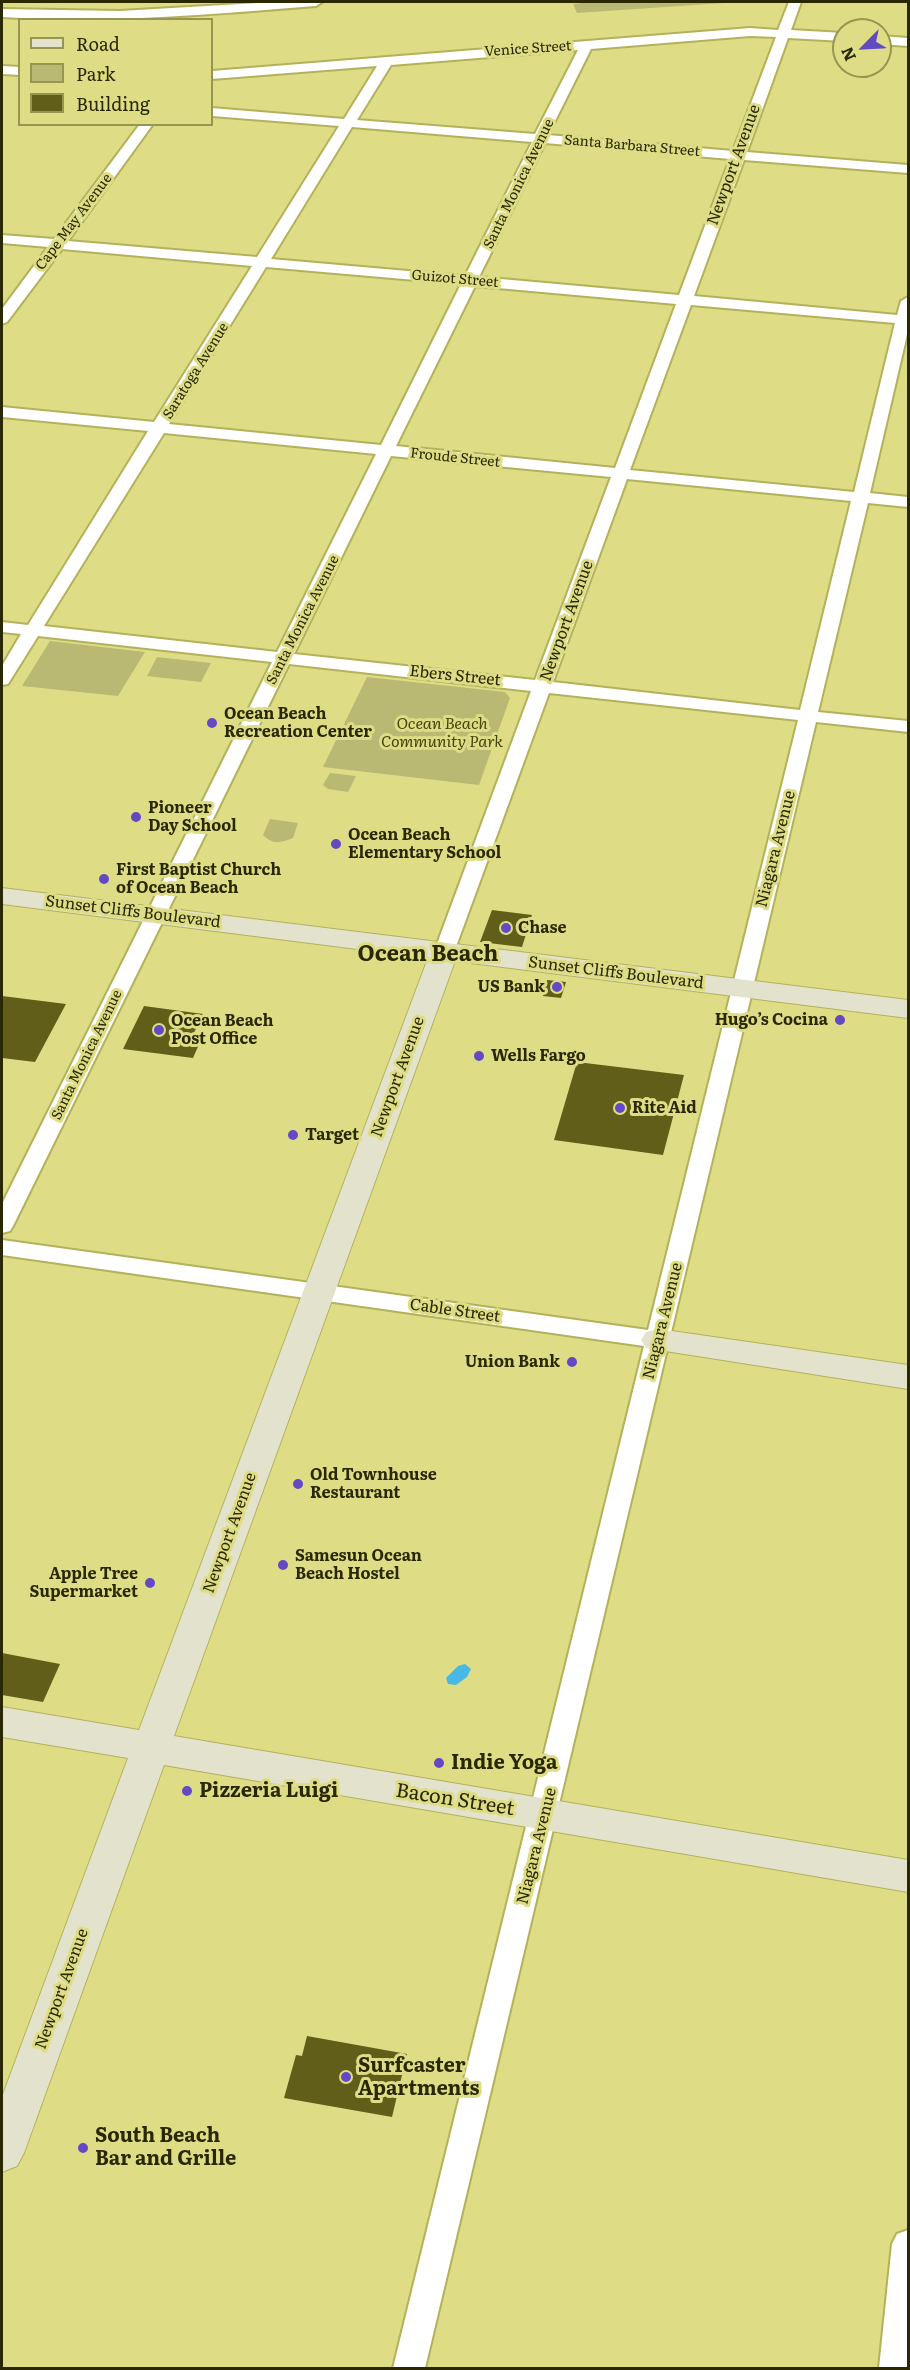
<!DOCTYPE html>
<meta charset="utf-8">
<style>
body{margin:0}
#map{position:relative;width:910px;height:2370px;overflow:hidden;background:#dedd86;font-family:Literata,serif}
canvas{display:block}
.frame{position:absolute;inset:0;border:3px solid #292803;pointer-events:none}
.legend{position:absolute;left:18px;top:18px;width:195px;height:108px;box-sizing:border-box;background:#dedd86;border:2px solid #969552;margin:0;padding:8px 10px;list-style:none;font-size:18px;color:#292803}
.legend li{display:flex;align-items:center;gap:12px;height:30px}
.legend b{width:30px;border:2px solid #969552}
.north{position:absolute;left:832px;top:18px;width:60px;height:60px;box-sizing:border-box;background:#dedd86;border:2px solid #969552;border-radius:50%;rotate:246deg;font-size:16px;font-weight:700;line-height:24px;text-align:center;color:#292803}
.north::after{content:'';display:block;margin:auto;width:21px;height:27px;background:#6349c2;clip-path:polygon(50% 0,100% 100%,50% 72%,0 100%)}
</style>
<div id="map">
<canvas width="910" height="2370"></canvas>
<div class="frame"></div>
<ul class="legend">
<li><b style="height:8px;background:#e3e3cd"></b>Road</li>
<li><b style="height:16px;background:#b9b974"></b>Park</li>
<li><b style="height:16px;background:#605e19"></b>Building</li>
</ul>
<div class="north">N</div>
</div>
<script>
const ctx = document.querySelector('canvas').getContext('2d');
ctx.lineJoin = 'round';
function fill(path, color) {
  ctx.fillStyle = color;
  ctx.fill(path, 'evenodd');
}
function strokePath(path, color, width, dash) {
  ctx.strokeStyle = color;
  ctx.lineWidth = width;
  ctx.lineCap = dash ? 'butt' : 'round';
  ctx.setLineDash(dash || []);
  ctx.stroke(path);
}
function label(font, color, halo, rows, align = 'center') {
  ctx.font = font + ' Literata,serif';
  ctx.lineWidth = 6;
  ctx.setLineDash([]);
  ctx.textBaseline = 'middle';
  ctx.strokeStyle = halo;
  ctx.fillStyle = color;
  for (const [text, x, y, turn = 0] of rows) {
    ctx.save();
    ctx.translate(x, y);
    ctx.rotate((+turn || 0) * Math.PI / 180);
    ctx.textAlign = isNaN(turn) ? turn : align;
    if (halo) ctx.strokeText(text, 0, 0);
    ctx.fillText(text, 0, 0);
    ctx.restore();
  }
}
const green = new Path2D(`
 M590,2H739L577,13L573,4Z
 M50,641L145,652L118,696L22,686Z
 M157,657L211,663L201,682L147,676Z
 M367,677L505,692L510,698L479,785L323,767Z
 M330,773L356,776L348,792L328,789L323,785Z
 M270,819L298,823L293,838C280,843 273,845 263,835Z`);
const water = new Path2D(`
 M465,1664L471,1669L467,1677L456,1685L448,1684L446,1678L458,1666Z`);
const building = new Path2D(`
 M492,910L532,915L522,947L480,942Z
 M547,980L566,982L561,998L543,996Z
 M2,996L66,1004L35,1062L2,1058Z
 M144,1006L203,1014L190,1041L200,1042L193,1058L123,1049Z
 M577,1062L684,1075L663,1155L554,1140Z
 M2,1653L60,1664L43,1702L2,1695Z
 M307,2036L407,2054L392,2117L284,2098L296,2055L302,2056Z`);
const street = new Path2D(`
 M275,2H322L316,6C212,14 106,24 2,17V9L120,11Z
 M789,2H801L791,30L844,33V41L788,38L747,152L908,165V173L744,160L694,296L897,315L901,301L908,297V330L870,493L908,497V507L868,503L818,712L908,721V732L816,722L425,2368H393L644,1346L2,1255V1240L648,1330L798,720L549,693L454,952L451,956H437L434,952L531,691L289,664L13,1226L10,1231L2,1233V1204L272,662L38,636L8,684L2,685V666L21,634L2,632V622L28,625L148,431L2,417V407L154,422L252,266L62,249L7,322L2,324V309L48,247L2,243V235L54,239L140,124H153L68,241L257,257L339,126L212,116V108L344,119L377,66L212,79V71L750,28L778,30ZM750,36L776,37L733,151L548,135L591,49ZM578,50L535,134L357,120L391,65ZM352,127L532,142L465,276L271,259ZM545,143L730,159L679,295L479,277ZM266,267L461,284L381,445L169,424ZM475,286L676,304L615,468L396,446ZM691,305L895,323L854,492L630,470ZM164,433L376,454L277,652L44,626ZM391,456L611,477L535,680L294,654ZM627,479L851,501L800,710L553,682Z
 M880,36L908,38V46L880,44Z
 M2,66L20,67V75L2,74Z
 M908,2230V2368H879L892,2244L897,2234Z`);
const secondary = new Path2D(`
 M2,888L908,1000V1018L455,961L174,1736L908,1860V1892L164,1765L24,2153L17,2166L2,2172V2097L128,1758L2,1737V1707L139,1730L428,958L2,904Z
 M658,1329L908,1365V1389L646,1348L641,1340L646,1332Z`);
const markers = [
 [212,723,6,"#6349c2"],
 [136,817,6,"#6349c2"],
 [336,844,6,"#6349c2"],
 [104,879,6,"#6349c2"],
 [506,928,6,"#6349c2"],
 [557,987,6,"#6349c2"],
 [840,1020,6,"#6349c2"],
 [159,1030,6,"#6349c2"],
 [479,1056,6,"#6349c2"],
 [620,1108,6,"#6349c2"],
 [293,1135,6,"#6349c2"],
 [572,1362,6,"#6349c2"],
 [298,1484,6,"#6349c2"],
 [283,1565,6,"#6349c2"],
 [150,1583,6,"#6349c2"],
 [439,1763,6,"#6349c2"],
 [187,1791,6,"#6349c2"],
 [346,2077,6,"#6349c2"],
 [83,2148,6,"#6349c2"]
];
const farStreetnames = [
 ["Venice Street",528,49,-4],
 ["Santa Barbara Street",632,146,5],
 ["Santa Monica Avenue",519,184,-64],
 ["Cape May Avenue",74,222,-53],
 ["Guizot Street",455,279,5],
 ["Saratoga Avenue",196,371,-58],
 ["Froude Street",455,458,6],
 ["Santa Monica Avenue",303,620,-63],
 ["Santa Monica Avenue",87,1055,-64]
];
const streetNames = [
 ["Newport Avenue",734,165,-70],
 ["Newport Avenue",567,621,-70],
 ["Ebers Street",455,676,6],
 ["Niagara Avenue",776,849,-76],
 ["Sunset Cliffs Boulevard",133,912,7],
 ["Sunset Cliffs Boulevard",616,973,7],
 ["Newport Avenue",398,1077,-70],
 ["Cable Street",455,1311,8],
 ["Niagara Avenue",663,1321,-76],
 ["Newport Avenue",230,1533,-70],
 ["Niagara Avenue",537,1846,-76],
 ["Newport Avenue",62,1989,-70]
];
const poiNames = [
 ["Ocean Beach",224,714],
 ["Recreation Center",224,732],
 ["Pioneer",148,808],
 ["Day School",148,826],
 ["Ocean Beach",348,835],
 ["Elementary School",348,853],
 ["First Baptist Church",116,870],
 ["of Ocean Beach",116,888],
 ["Chase",518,928],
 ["US Bank",545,987,"right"],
 ["Hugo’s Cocina",828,1020,"right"],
 ["Ocean Beach",171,1021],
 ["Post Office",171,1039],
 ["Wells Fargo",491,1056],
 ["Rite Aid",632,1108],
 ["Target",305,1135],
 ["Union Bank",560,1362,"right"],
 ["Old Townhouse",310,1475],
 ["Restaurant",310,1493],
 ["Samesun Ocean",295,1556],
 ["Beach Hostel",295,1574],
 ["Apple Tree",138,1574,"right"],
 ["Supermarket",138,1592,"right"]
];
const parkNames = [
 ["Ocean Beach",442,724],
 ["Community Park",442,742]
];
const nearPoinames = [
 ["Indie Yoga",451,1763],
 ["Pizzeria Luigi",199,1791],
 ["Surfcaster",358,2066],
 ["Apartments",358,2089],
 ["South Beach",95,2136],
 ["Bar and Grille",95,2159]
];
const nearStreetnames = [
 ["Bacon Street",455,1800,9]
];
const districtNames = [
 ["Ocean Beach",428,955]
];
fill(green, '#b9b974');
fill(water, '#48b8e5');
fill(building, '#605e19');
strokePath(street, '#b3b25b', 4);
strokePath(secondary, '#b3b25b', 2);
fill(street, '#fff');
fill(secondary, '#e3e3cd');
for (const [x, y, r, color] of markers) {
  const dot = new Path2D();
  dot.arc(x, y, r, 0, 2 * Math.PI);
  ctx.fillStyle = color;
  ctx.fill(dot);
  strokePath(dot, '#dedd86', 2);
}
label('14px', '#292803', '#dedd86', farStreetnames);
label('16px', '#292803', '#dedd86', streetNames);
label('bold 16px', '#292803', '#dedd86', poiNames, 'left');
label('italic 16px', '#45440f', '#dedd86', parkNames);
label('bold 20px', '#292803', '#dedd86', nearPoinames, 'left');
label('20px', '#292803', '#dedd86', nearStreetnames);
label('bold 22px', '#292803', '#dedd86', districtNames);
</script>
